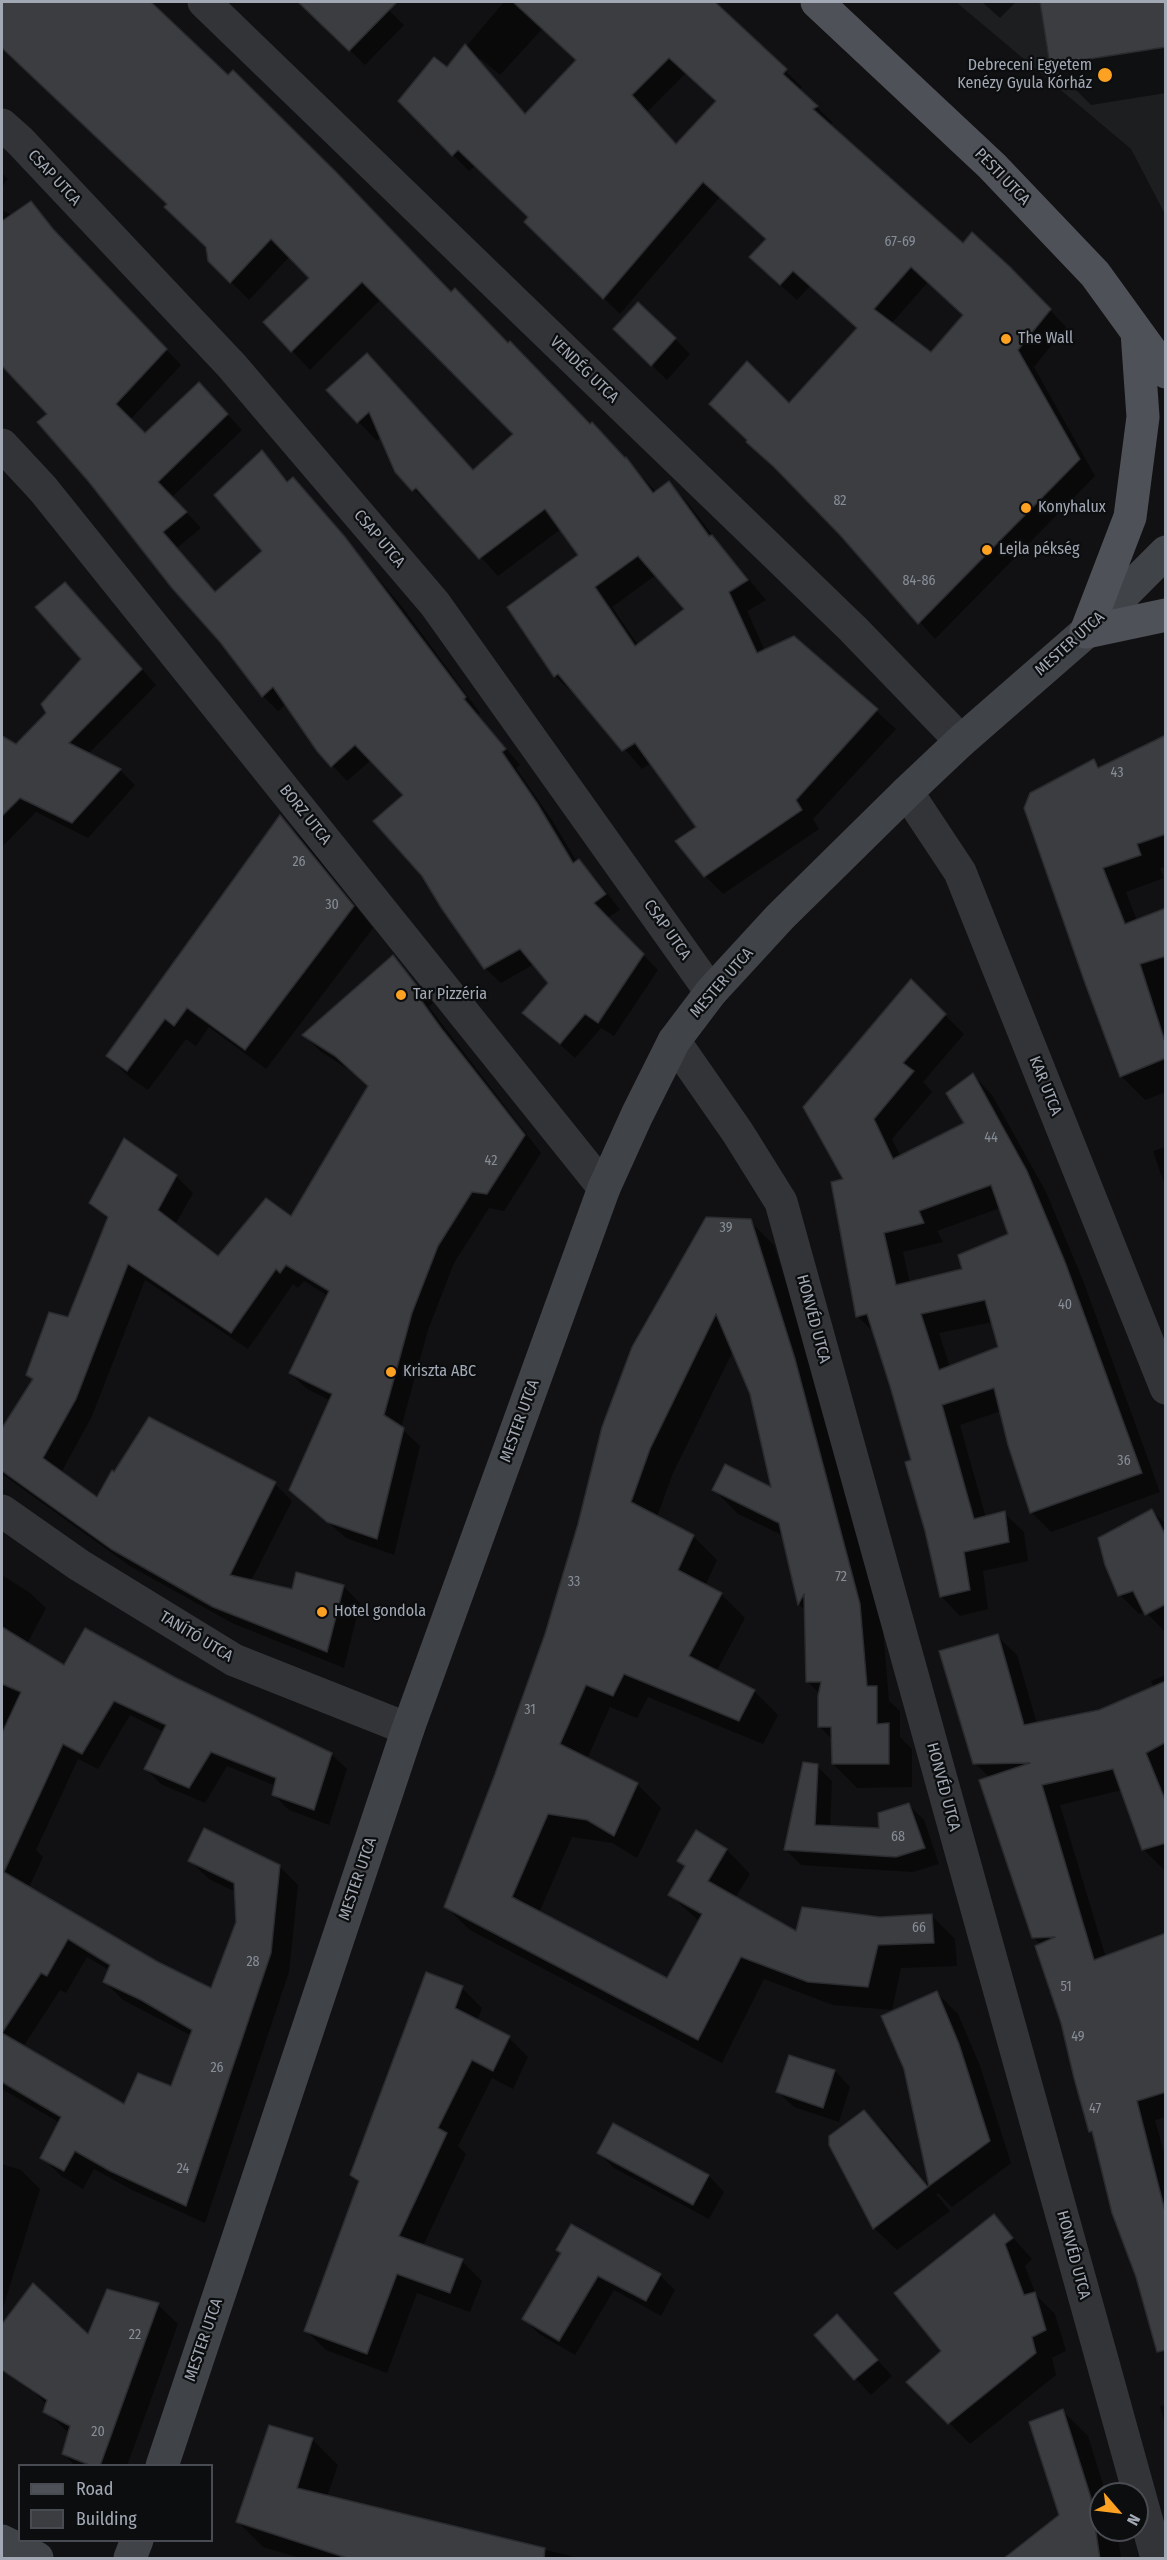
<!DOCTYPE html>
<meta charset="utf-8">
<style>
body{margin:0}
#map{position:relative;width:1167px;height:2560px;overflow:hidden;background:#111113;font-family:"Fira Sans Condensed",sans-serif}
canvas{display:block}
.frame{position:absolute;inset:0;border:3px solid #a2a9b5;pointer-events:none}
.legend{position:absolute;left:18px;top:2464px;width:195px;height:78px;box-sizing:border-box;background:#0c0d0e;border:2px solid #484b51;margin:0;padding:8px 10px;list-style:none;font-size:18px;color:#a2a9b5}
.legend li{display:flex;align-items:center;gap:12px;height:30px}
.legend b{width:30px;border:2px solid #484b51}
.north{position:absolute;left:1089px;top:2482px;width:60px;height:60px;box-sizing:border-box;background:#0c0d0e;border:2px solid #484b51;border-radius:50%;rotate:118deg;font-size:16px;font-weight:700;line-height:24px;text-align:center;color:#a2a9b5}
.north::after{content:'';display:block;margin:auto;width:21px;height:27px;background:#fca121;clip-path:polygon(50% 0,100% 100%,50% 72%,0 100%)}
</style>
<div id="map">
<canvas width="1167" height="2560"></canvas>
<div class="frame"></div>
<ul class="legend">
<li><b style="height:8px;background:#4e5157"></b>Road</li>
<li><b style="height:16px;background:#3b3d41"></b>Building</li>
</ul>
<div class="north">N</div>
</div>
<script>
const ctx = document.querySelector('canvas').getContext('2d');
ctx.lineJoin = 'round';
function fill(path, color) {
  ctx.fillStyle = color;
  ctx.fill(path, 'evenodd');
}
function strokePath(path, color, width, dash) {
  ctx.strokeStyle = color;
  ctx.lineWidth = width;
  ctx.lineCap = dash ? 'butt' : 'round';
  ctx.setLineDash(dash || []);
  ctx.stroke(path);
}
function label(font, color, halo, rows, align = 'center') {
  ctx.font = font + ' "Fira Sans Condensed",sans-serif';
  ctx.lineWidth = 4.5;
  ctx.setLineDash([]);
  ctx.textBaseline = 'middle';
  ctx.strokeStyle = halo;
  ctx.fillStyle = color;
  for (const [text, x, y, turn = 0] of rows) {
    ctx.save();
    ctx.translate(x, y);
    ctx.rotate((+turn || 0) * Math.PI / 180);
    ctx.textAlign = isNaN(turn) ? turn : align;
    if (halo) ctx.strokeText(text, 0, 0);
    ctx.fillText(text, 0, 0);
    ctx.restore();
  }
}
const built = new Path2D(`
 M956,2H1165V214L1131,149Z`);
const shadow = new Path2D(`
 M2,2H149L452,294L509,345L626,459L656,492L669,483L687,502L717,541L766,600L747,611L765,651L794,637L896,729L813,819L819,829L723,894L705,876L698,828L651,763L642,769L576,693L574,694L555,676L581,555L561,529L498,576L435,506L432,508L397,471L381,437L377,441L329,391L367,355L474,471L515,434L381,299L310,370L265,322L311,278L290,256L249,300L210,261L208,247L169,205L2,49ZM656,575L686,609L638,645L612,607Z
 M301,2H380L404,25L365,65Z
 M504,2H714L802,87L799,90L833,123L829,125L964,245L1026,285L1066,327L1034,367L1095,476L935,639L841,534L788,479L748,442L789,405L858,329L810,286L797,300L767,273V239L720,197L620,314L542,238L529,217L475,166L469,171L453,155L447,69ZM543,28L578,61L526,115L479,60L481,59L500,75ZM686,73L717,102L677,145L647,112ZM928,282L965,315L931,354L891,324Z
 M982,2H1016L1000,18Z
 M1056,2H1166V93L1091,105L1051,65L1042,4Z
 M2,173L8,179L2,187Z
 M31,203L68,246L181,365L130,420L145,435L214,400L242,430L172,497L201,528L177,548L216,593L264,551L262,452L289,482L293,479L308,494L403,608L480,713L478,715L520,765L516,768L552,820L577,862L579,861L594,876L620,910L607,918L658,970L614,1036L601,1028L575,1058L524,1013L550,983L534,964L501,983L485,968L405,795L371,760L347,781L318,750L286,704L278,711L263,696L49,414L2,363V210L12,215Z
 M615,329L675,339L690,354L667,380Z
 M80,599L156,685L88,754L120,770L135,785L88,838L36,812L2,847V747L8,741L16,746L48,714L83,659Z
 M1166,737V867L1160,868L1164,878L1126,892L1137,921L1166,911V988H1163L1166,995V1092L1145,1100L1121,1076L1086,983L1094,761L1101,768Z
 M280,817L301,837L373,928L266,1069L209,1027L196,1046L186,1039L148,1090L129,1077L108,1056Z
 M393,957L433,1003L429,1007L541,1153L504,1211L489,1208L454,1263L428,1330L401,1428L420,1446L394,1555L346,1538L291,1490L331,1401L307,1389L290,1373L328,1296L304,1281L298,1288L293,1284L248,1349L145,1280L92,1416L61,1473L97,1499L149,1419L275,1484L292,1501L251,1581L293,1591L343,1586L360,1603L344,1668L232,1623L130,1566L2,1474V1430L34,1381L28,1375L69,1319L109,1220L91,1203L176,1176L193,1193L175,1225L218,1258L292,1218L369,1087L354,1073L320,1051L304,1035Z
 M911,981L964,1034L923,1082L932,1092L892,1139L901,1157L966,1123L973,1075L992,1095L1046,1192L1084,1283L1160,1492L1051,1532L1031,1512L1001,1411L960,1425L986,1518L1004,1513L1024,1532L1028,1561L983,1571L988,1609L960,1616L941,1596L913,1461L875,1333L857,1316L845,1180ZM1000,1208L1010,1235L964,1270L910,1283L903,1252L943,1242L937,1231ZM993,1322L1000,1348L950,1367L939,1333Z
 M1166,1147V1189L1153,1151Z
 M750,1221L774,1245L818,1384L883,1629L889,1701L900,1711V1737L912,1749V1787L857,1788L833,1764V1740L819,1726L820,1694L808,1682L806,1611L800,1605L784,1536L738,1514L714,1490L773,1489L751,1393L733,1351L673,1473L657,1517L693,1536L717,1560L705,1586L721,1594L745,1618L716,1672L754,1691L778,1715L763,1744L648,1697L637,1718L610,1707L587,1759L637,1784L661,1808L637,1858L612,1843L572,1837L539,1913L668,1980L699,1921L670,1895L686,1868L678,1861L696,1832L727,1850L750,1874L735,1898L797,1933L879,1918L931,1915L955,1939L957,1966L901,1968L892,2010L833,2005L764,1979L722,2063L470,1930L446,1907Z
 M1152,1511L1166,1524V1633L1146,1612L1139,1614L1120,1595Z
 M2,1575L30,1593L46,1608L27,1644L65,1668L175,1679L331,1754L347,1769L329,1825L289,1810L274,1795L276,1786L227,1766L205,1803L161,1784L146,1769L164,1732L130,1715L98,1769L78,1759L36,1850L43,1857L24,1898L2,1885Z
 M997,1636L1017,1655L1037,1724L1099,1711L1154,1688L1151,1681L1166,1675V1868L1163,1869L1143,1849L1122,1790L1060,1805L1106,1958L1166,1935V2117L1155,2120L1166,2160V2347L1094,2135L1091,2131L1041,1945L1033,1937L990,1778L975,1763Z
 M817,1766L832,1781L830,1827L880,1830L909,1805L924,1820L939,1864L913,1872L801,1865L785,1849Z
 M190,1861L279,1866L298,1885L289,1972L205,2223L130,2189L94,2169L83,2189L61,2176L42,2157L60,2123L2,2089V1963L41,1894L157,1963L212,1990L237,1922L236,1892L209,1879ZM87,1957L109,1970L105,1982L123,2000L192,2036L172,2088L125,2106L23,2047L60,1990L66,1993Z
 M427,1974L462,1988L482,2008L477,2021L509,2038L528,2057L513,2089L492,2078L458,2146L466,2154L423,2246L462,2261L482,2281L470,2312L417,2293L387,2373L326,2350L306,2331L360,2183L352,2175Z
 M937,1993L958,2014L980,2066L1011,2163L952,2207L938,2193L936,2194L950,2211L897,2250L874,2228L864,2112L887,2134L931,2189L905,2069Z
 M790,2057L835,2071L850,2087L839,2122L794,2107L778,2092Z
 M613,2125L709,2176L724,2192L709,2219L614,2168L599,2153Z
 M2,2164L21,2170L40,2189L2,2311Z
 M994,2216L1032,2259L1025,2266L1036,2295L1055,2314L1066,2351L1052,2358L1056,2375L970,2444L909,2382L943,2352Z
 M558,2250L660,2275L675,2290L661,2316L614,2290L575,2355L539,2334L524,2318L562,2254Z
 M33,2285L89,2336L108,2291L158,2305L178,2324L127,2466H75L64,2454L69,2433L45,2411L47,2405L2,2359V2327Z
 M852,2332L892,2376L871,2395L816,2335Z
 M1166,2405V2429L1160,2406Z
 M1063,2411L1088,2436L1106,2494H1101V2530H1117L1121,2558H1006L1061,2516Z
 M270,2426L313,2440L338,2465L327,2497L579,2558H300L263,2547L237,2521Z`);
const building = new Path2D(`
 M2,2H151L228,75L233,70L337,173L451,292L455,288L508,343L510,341L590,424L592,422L625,458L626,457L653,493L669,481L709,536L712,535L748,580L729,592L757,653L794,636L878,709L796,800L802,810L704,877L675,841L696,827L635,743L622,751L558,674L554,677L507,607L578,555L545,509L479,559L416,488L412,491L395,472L369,412L357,423L326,390L367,353L473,470L513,434L362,282L291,352L263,322L309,278L271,239L230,283L208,261L206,247L164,207L167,204L2,48ZM638,556L684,609L635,646L595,587Z
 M298,2H397L349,51Z
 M513,2H715L787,69L783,74L818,106L813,109L963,243L972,232L1010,267L1051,309L1018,350L1080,459L918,624L840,535L774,467L746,442L747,440L709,404L747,361L789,403L857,328L793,271L780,285L749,257L766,239L703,182L603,299L524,222L528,217L458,150L452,156L398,101L434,57L447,67L465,44L525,114L576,60ZM669,58L716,101L676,144L632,95ZM911,267L963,315L931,352L874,309Z
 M1040,2H1166V47L1050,65Z
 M31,201L53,229L167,349L116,404L145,433L199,382L228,414L158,482L187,512L163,532L215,592L262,551L214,495L262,450L287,482L293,477L345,537L466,697L464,699L506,749L502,752L537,803L573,863L579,859L606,894L594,903L644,954L598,1023L585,1014L560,1044L522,1013L548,983L520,949L484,969L442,909L422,876L373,821L403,795L355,745L331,767L317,751L273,687L262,697L220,642L172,588L89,482L37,422L47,414L2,366V221Z
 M638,302L676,338L651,366L613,329Z
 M65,582L142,669L69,743L121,769L72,823L20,798L2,816V736L16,744L46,713L41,704L81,659L35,607Z
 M1166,735V834L1137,844L1141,855L1103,868L1125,924L1166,908V956L1140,964L1166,1045V1058L1120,1077L1085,983L1024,808L1030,793L1094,759L1098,768Z
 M280,815L354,906L245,1050L187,1008L174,1026L165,1019L127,1071L106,1056Z
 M393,955L417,986L413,989L441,1028L525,1135L487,1194L472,1192L438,1246L412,1313L384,1415L404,1428L377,1539L327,1522L289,1490L332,1394L289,1373L329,1291L286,1265L280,1273L276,1269L231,1333L128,1264L76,1399L43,1458L97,1497L112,1470L114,1472L149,1417L276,1482L230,1575L292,1589L296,1572L344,1585L327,1652L213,1607L111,1549L2,1471V1428L33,1379L26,1375L49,1312L68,1317L108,1217L89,1203L124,1138L177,1175L158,1210L218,1256L266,1198L291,1216L368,1086L335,1056L302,1035Z
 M911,979L946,1014L903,1063L914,1071L874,1119L893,1159L964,1123L946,1093L973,1073L1027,1171L1065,1262L1142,1473L1030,1513L1008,1445L994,1388L942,1405L974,1519L1005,1511L1009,1542L964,1552L970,1590L940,1597L925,1531L905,1462L911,1460L890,1386L867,1314L856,1317L831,1182L843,1179L803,1107ZM991,1185L1008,1234L958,1255L962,1269L896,1285L884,1233L924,1223L919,1211ZM985,1300L998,1347L939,1370L921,1314Z
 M706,1217L751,1219L795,1359L860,1604L867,1686H877V1724L889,1723V1764H832L831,1727H818V1696L821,1682H806L804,1594L798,1605L779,1523L712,1490L725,1464L771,1487L750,1394L716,1314L650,1449L631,1502L694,1535L678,1570L722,1593L689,1656L755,1690L739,1721L624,1674L613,1696L586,1685L560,1744L638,1783L614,1836L587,1820L548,1814L512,1897L667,1978L702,1914L668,1895L685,1866L677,1861L696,1830L727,1849L708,1881L796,1931L802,1907L880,1917L932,1914L934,1943L878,1945L868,1987L808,1982L741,1957L698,2040L444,1907L495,1774L545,1634L578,1524L602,1427L632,1347Z
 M1152,1509L1166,1536V1604L1145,1615L1133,1591L1118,1596L1105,1565L1098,1538Z
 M2,1627L64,1665L85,1628L176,1678L332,1753L314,1810L272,1795L276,1778L211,1752L189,1788L144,1769L166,1725L114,1701L82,1754L63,1744L4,1872L158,1962L211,1988L236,1922L234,1883L188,1861L204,1828L280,1865L271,1953L186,2206L110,2171L75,2151L64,2171L40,2158L61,2117L2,2082V1733L21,1692L2,1684ZM68,1939L110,1965L103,1982L141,2000L192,2030L171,2086L138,2073L124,2104L2,2033L41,1973L47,1976Z
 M998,1634L1024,1725L1099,1710L1166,1681V1742L1146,1753L1166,1802V1843L1142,1850L1113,1769L1042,1785L1094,1960L1166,1933V2092L1137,2101L1166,2215V2350L1157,2352L1136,2277L1112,2213L1092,2131L1089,2132L1074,2078L1061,2023L1035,1946L1055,1937L1032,1938L979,1780L1030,1763L973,1764L939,1651Z
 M803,1762L818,1764L815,1825L879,1828L878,1813L909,1803L925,1848L896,1857L784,1850Z
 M426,1972L463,1986L455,2008L510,2036L493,2071L472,2060L438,2128L447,2133L399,2236L463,2259L450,2293L397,2274L367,2354L304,2331L359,2181L350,2175Z
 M937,1991L959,2044L990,2141L929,2186L904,2069L881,2016Z
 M789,2055L835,2070L823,2108L776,2092Z
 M864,2110L928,2187L873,2229L829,2145V2136Z
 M613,2123L709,2175L693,2205L597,2153Z
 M994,2214L1013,2238L1005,2244L1024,2295L1035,2292L1046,2330L1032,2337L1036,2353L948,2424L906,2382L941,2351L894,2293Z
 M571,2224L661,2274L646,2301L598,2276L559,2341L522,2319L561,2253L556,2250Z
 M33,2283L88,2334L107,2289L159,2303L100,2466H92L62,2454L70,2426L43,2412L47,2400L2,2370V2324Z
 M837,2314L878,2360L854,2380L814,2335Z
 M1063,2409L1091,2498L1100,2559H1003L1059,2515L1029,2422Z
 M269,2425L313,2438L297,2488L545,2548L544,2559H350L236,2522Z`);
const street = new Path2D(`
 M204,2L853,629L961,741
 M2,125L20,141L232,366L435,604L711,992
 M2,445L43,489L604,1188
 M907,792L960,872L1166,1388
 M674,1041L738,1133L781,1202L1157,2558
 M2,1511L79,1565L234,1660L408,1729`);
const secondary = new Path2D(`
 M162,2466L408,1729L604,1188L637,1115L674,1041L711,992L780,917L907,792L961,741L1086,632L1166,552
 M2,2541L37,2558
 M130,2558L137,2540`);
const primary = new Path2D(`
 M817,2L992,166L1095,274L1166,372
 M1086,632L1130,517L1143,417L1137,332
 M1086,632L1166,615`);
const markers = [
 [1105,75,8,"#fca121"],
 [1006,339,6,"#fca121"],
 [1026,508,6,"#fca121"],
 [987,550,6,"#fca121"],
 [401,995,6,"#fca121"],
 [391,1372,6,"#fca121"],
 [322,1612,6,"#fca121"]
];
const numberNames = [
 ["67-69",900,242],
 ["82",840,501],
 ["84-86",919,581],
 ["43",1117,773],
 ["26",299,862],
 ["30",332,905],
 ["44",991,1138],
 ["42",491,1161],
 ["39",726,1228],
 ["40",1065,1305],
 ["36",1124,1461],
 ["72",841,1577],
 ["33",574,1582],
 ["31",530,1710],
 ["68",898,1837],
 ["66",919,1928],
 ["28",253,1962],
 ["51",1066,1987],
 ["49",1078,2037],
 ["26",217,2068],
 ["47",1095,2109],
 ["24",183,2169],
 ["22",135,2335],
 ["20",98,2432]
];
const poiNames = [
 ["Debreceni Egyetem",1092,66,"right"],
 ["Kenézy Gyula Kórház",1092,84,"right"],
 ["The Wall",1018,339],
 ["Konyhalux",1038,508],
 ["Lejla pékség",999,550],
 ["Tar Pizzéria",413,995],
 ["Kriszta ABC",403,1372],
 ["Hotel gondola",334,1612]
];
const streetNames = [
 ["PESTI UTCA",1002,177,46],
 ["CSAP UTCA",54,178,47],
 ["VENDÉG UTCA",584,370,44],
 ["CSAP UTCA",379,539,50],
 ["MESTER UTCA",1070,644,-42],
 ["BORZ UTCA",305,815,51],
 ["CSAP UTCA",667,930,55],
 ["MESTER UTCA",722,983,-49],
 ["KAR UTCA",1045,1086,68],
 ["HONVÉD UTCA",813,1319,75],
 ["MESTER UTCA",520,1421,-70],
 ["TANÍTÓ UTCA",196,1637,31],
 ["HONVÉD UTCA",943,1787,75],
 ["MESTER UTCA",358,1879,-71],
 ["HONVÉD UTCA",1073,2255,75],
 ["MESTER UTCA",204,2340,-71]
];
fill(built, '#1d1e20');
fill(shadow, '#0007');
fill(building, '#3b3d41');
strokePath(building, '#2b2c2f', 1.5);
strokePath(street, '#323438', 33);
strokePath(secondary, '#404348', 33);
strokePath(primary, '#4e5157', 33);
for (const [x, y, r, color] of markers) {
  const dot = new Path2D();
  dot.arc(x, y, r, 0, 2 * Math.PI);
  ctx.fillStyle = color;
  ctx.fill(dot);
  strokePath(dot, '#0c0d0e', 2);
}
label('14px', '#888e98', null, numberNames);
label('16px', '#a2a9b5', '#0c0d0e', poiNames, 'left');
label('16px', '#a2a9b5', '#0c0d0e', streetNames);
</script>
